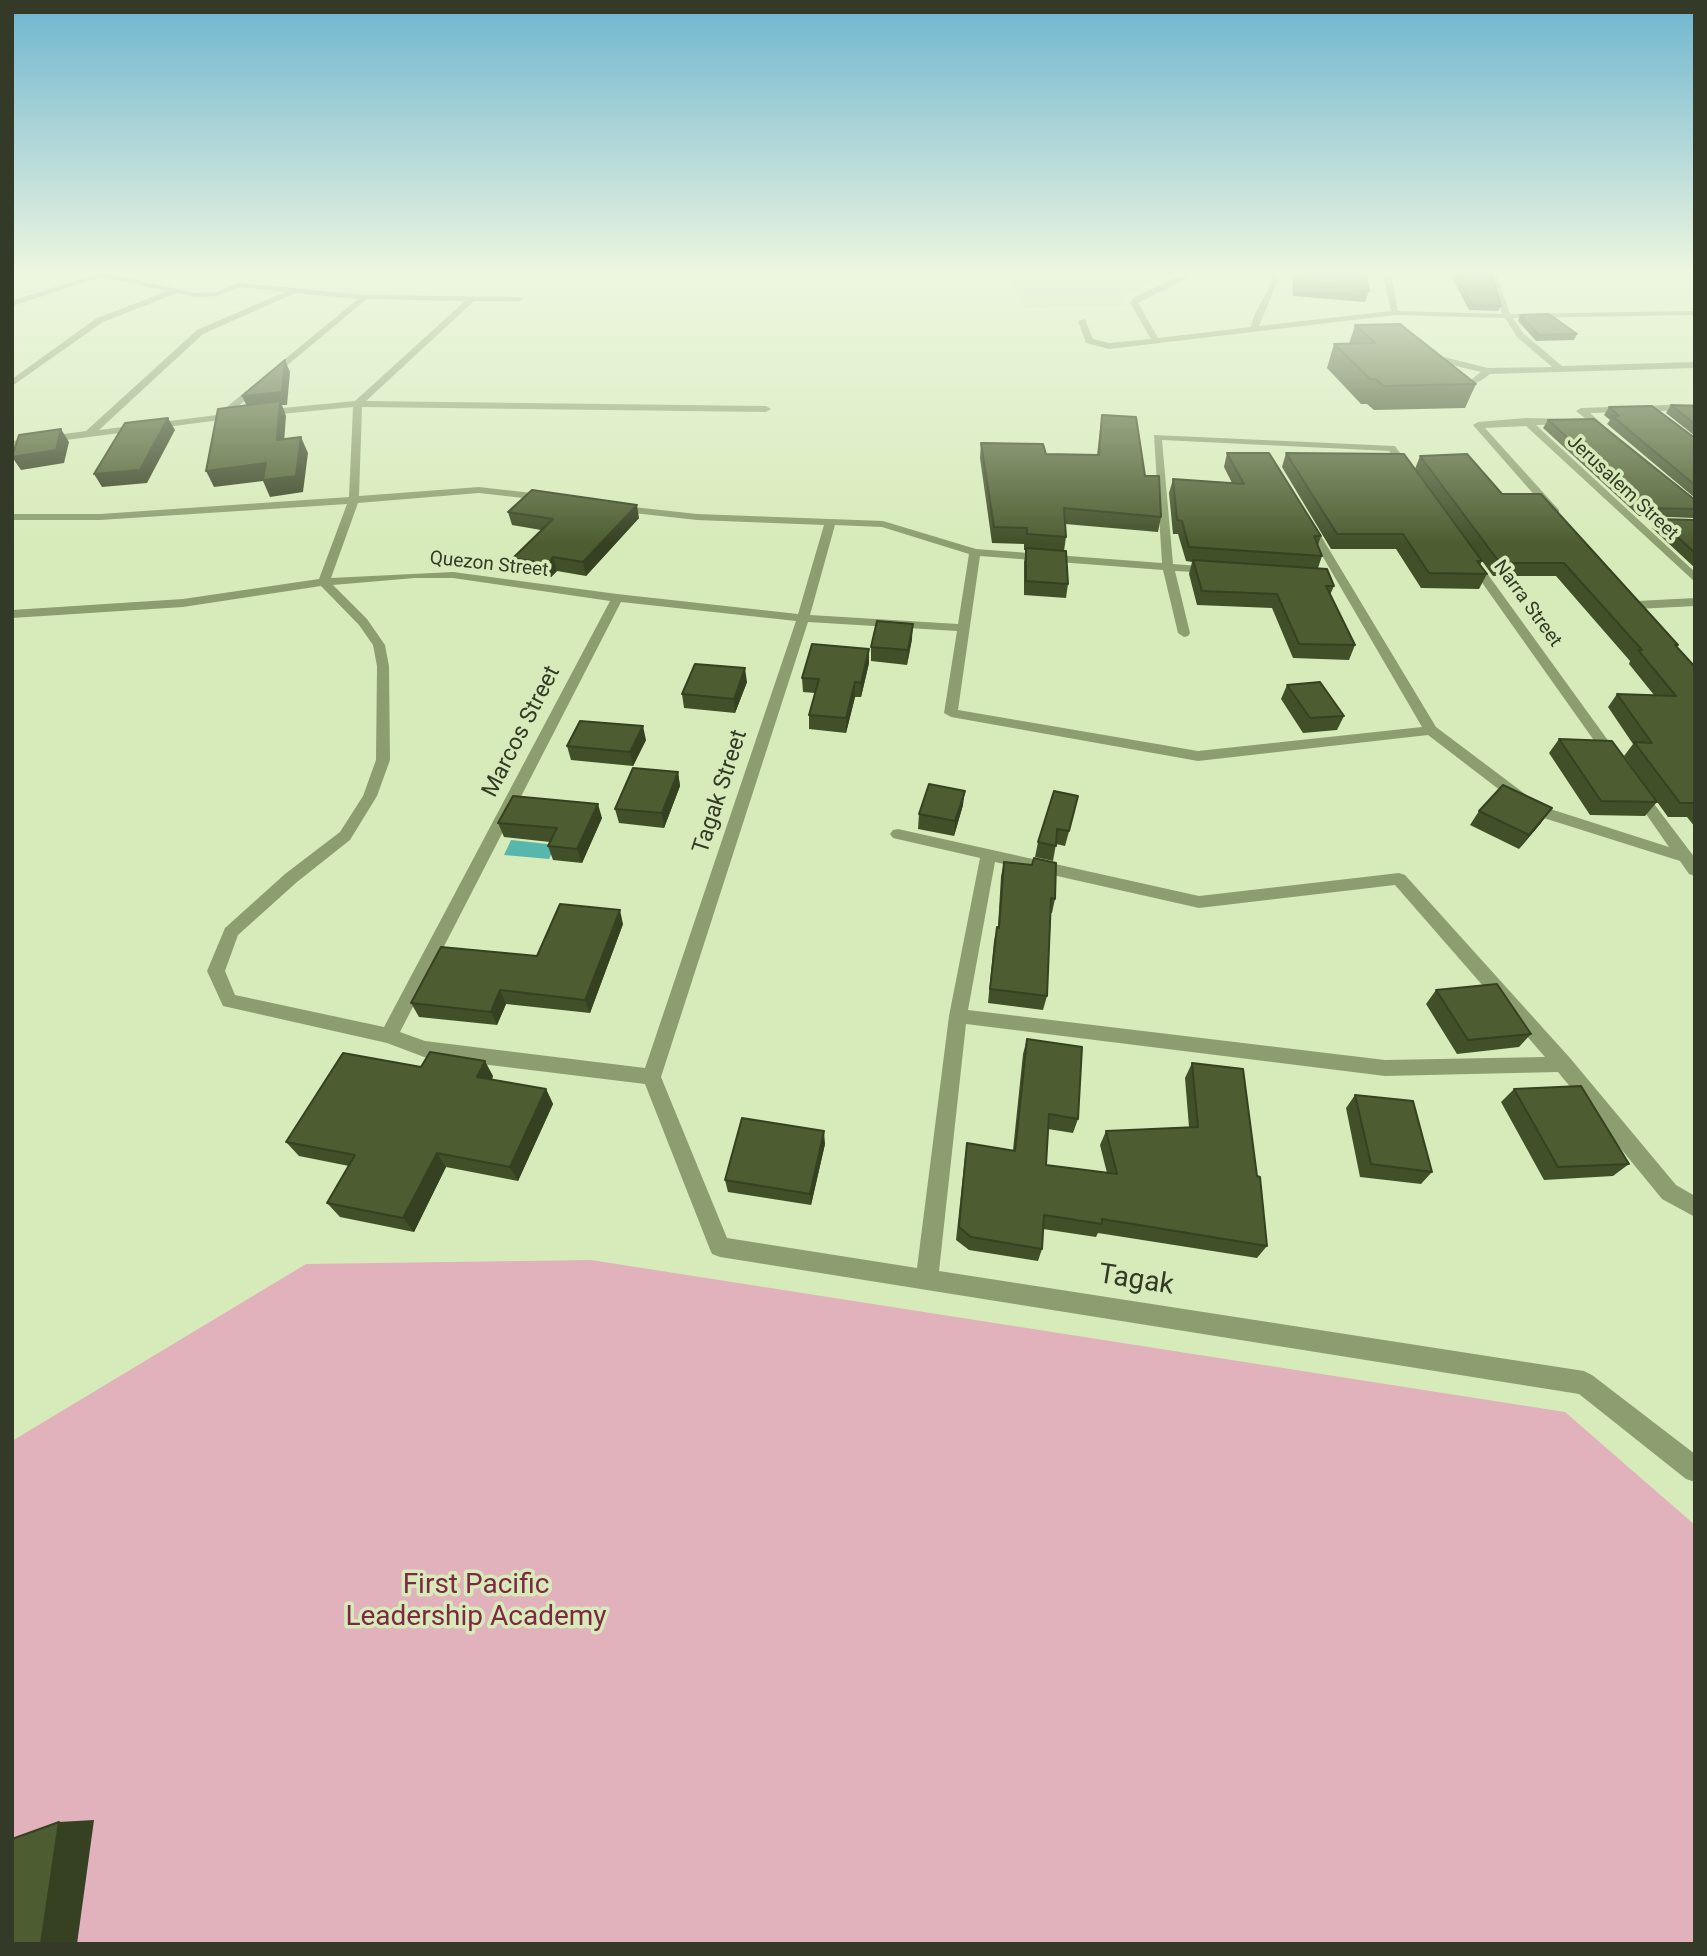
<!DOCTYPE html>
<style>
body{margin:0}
#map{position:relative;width:1707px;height:1956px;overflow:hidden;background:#d7ebba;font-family:Roboto,sans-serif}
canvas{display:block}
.frame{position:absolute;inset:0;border:14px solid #333a27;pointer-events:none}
</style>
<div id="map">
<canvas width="1707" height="1956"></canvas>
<div class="frame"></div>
</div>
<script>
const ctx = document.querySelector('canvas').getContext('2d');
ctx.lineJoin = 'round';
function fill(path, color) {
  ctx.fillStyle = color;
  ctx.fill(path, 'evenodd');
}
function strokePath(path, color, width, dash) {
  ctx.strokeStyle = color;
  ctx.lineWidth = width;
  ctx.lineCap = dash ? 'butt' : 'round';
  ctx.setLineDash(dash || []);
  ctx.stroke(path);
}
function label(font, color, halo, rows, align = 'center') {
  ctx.font = font + ' Roboto,sans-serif';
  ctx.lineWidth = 7;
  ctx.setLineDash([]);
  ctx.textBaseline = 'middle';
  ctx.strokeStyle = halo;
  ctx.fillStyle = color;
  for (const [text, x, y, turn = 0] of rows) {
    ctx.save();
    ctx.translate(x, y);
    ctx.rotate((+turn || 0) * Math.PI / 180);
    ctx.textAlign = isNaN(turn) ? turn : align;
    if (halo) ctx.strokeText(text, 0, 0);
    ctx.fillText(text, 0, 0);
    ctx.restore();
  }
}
const built = new Path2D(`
 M1042,270H1175L1123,296L1120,301L1123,306L1025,308L1007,276Z`);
const green = new Path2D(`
 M591,1260L1565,1412L1695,1525V1944H12V1441L306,1264Z`);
const water = new Path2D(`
 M511,840L556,845L549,859L504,855Z`);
const minor = new Path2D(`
 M109,270L113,272L109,274L195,293L216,292L239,283L365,295L519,297L523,299L519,301H474L366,401L766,406L771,409L766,412L362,407L359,496L479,487L550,495L555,498L550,501L479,493L358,503L331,578L453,572L617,594L798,614L824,525L697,520L615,511L610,508L615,505L697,514L883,521L976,549L1162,563L1154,435L1395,446L1414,472L1413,474H1405L1389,451L1162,440L1173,564L1212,567L1218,570L1212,573L1175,571L1190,633L1188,636L1184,637L1178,633L1163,570L980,556L958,710L1198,751L1422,727L1302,521L1307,518L1312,521L1436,727L1541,806L1669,847L1630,791L1637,786L1642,788L1695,858V876L1689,874L1680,861L1531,814L1428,735L1198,761L951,717L944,713L957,631L808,622L661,1077L727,1238L917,1268L949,1016L980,858L893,838L890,834L893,830L898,829L1199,896L1399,873L1405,875L1570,1058L1676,1185L1695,1196V1217L1662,1199L1558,1072L1385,1076L966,1024L939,1271L1584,1371L1592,1375L1695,1454V1482L1686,1479L1579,1394L720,1257L712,1254L709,1247L645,1084L424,1057L387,1043L223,1006L207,971L225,928L285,874L340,832L363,796L376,760L377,666L373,645L359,625L321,586L183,607L12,618V610L183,599L319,579L347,504L100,520H12V514H100L349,497L353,407L220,420L12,447V441L86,431L197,330L285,292L240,287L217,296L195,297L177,293L103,322L12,386V379L97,318L168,291L101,277L12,306V301ZM295,293L358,299L217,415L99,430L203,334ZM367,299L465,301L355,401L230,413ZM835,525L882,527L969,554L958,624L810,615ZM415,578H453L610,601L384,1027L235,995L225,971L238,935L297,882L350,840L377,796L390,760L389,666L385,645L367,619L333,585ZM621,602L796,621L645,1068L425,1041L400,1032ZM995,862L1199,908L1395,885L1545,1057L1385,1060L968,1010Z
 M1272,270H1280L1279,278L1259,326L1391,311L1382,270H1390L1398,311L1502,314L1488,270H1695V273L1497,275L1510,314L1695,311V315L1513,318L1523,333L1562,366L1695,362V368L1490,374C1478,384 1463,391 1448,383L1449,381L1471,380L1481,372L1444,363L1424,366L1421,361L1444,357L1488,368L1552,367L1517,337L1505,318L1395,315L1109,349L1086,343L1078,321L1085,319L1093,339L1109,343L1151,339L1130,303L1134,297L1191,271L1194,275L1138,303L1158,338L1251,327C1255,306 1272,292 1272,270Z
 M1695,404V410L1590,413L1610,431L1612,433L1607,436L1576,411L1581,408Z
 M1526,418L1572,419L1574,421L1569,424L1536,425L1695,572V582L1526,426L1485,428L1559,510V514H1551L1473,425L1478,422Z
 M1468,558H1476L1620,757V763H1610L1466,560Z
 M1695,598V606L1637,609L1631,605L1637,601Z`);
const wall = new Path2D(`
 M1292,270H1365L1369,291L1365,302L1293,296Z
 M1448,270H1490L1501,306L1498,311L1469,310Z
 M1520,315L1577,334L1574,340L1536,341L1518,321Z
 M1355,325L1476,384L1465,408L1374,410L1367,404H1361L1327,368L1334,344H1349Z
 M1671,405L1695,406V436L1666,413Z
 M1609,407L1695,438V498L1607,424L1610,420L1604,415Z
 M1102,415L1145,476L1161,517L1158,532L1065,524L1066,537L1064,551L1068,584L1066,598L1024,595V562L1026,550H1024V544L992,543L980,458L981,443L1046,454L1097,455L1100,429Z
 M1548,420L1695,500V518L1639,516L1543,428Z
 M1227,453L1321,536L1318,545L1322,556L1318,568L1334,586L1330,595L1355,645L1349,660L1293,658L1272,608L1197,605L1189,574L1192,562L1186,561L1178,534H1173L1169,493L1173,479L1232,483L1224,467Z
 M1286,453L1415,469L1420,456L1502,494L1678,645L1677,647L1695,667V827L1687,817H1668L1624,756L1633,744L1608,707L1617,694L1654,695L1629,664L1630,661L1556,576H1493L1482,561L1480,565L1487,574L1479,589L1421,588L1396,549H1331L1282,467Z
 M508,512L639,518L586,576L557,571L551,577L517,572L513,558L541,530L512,525Z
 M1658,519L1695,520V568L1652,528Z
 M912,639L907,665L871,661V647Z
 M869,649V663L861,697H855L846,733L809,729V715L815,693L803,692L802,678Z
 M747,682L735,713L684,708L682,694Z
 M1287,685L1344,716L1337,730L1303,733L1281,699Z
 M1559,739L1657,802L1645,816L1590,815L1549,753Z
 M646,740L633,766L571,760L567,746Z
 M678,772L680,786L664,828L619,823L615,809Z
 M963,805L954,836L918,829L919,814Z
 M1075,810L1065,846L1056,844L1053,861L1035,857L1038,842Z
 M1479,811L1541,823L1519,849L1470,825Z
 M602,818L582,863L553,860L548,846L550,842L504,837L498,823Z
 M1004,862L1055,899L1052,913H1051L1047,996L1043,1010L988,1003L994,941L997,927H998L1001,876Z
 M623,924L590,1013L506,1004L497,1025L419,1017L411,1003Z
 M1436,990L1531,1034L1519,1047L1457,1054L1426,1004Z
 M1027,1039L1078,1119L1073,1133L1048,1129L1046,1165L1107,1173L1100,1145L1106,1131L1189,1127L1185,1078L1192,1063L1257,1176L1267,1246L1257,1258L1098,1233L1096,1237L1043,1229L1042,1249L1038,1261L969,1250L956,1240L965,1157L967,1143L1013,1150L1023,1054Z
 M421,1067L493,1076L492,1080L546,1089L553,1104L518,1181L446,1167L414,1232L340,1217L327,1203L349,1166L299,1156L286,1142Z
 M1514,1089L1629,1164L1613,1176L1544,1180L1501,1102Z
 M1355,1095L1432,1172L1421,1184L1360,1177L1346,1108Z
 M825,1144L811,1205L728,1192L725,1180Z`);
const shadedWall = new Path2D(`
 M285,360L290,372L287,405H282L286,416L283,456L248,409L242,396Z
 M168,418L175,430L147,483L102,487L94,474Z
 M61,429L69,442L64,463L21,470L12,457Z
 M301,437L308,453L303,492L270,497L263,481L214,487L206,471L266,463Z
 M637,505L639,518L586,576L583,562Z
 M553,557L557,571L551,577L548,564Z
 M913,624L912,639L907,665L908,650Z
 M869,649V663L861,697V683Z
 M745,668L747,682L735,713L734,699Z
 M855,682V697L846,733V718Z
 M643,726L646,740L633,766L630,752Z
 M678,772L680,786L664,828L662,813Z
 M965,791L963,805L954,836L955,821Z
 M598,804L602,818L582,863L577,849Z
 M1552,808L1541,823L1519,849L1529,835Z
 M620,910L623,924L590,1013L585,1000Z
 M500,990L506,1004L497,1025L491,1012Z
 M485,1061L493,1076L485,1092L477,1077Z
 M546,1089L553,1104L518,1181L510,1167Z
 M824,1131L825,1144L811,1205L810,1194Z
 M437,1153L446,1167L414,1232L403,1218Z
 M94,1820L77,1944H41L59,1822Z`);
const building = new Path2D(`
 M1296,270H1365L1369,291L1297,285Z
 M1453,270H1490L1501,306L1472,305Z
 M1549,314L1577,334L1539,335L1520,315Z
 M1400,324L1476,384L1383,386L1376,379H1370L1334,344L1375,343L1355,325Z
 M285,360L282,392L242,396Z
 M280,401L277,440L301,437L296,476L263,480L266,463L206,471L218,409Z
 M1671,405L1695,406V424Z
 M1652,406L1695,438V485L1612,416H1619L1609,407Z
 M1102,415L1136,417L1145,476H1159L1161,517L1064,508L1066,537L1027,534V528L994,527L981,443L1043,444L1046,454L1099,455Z
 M168,418L140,470L94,474L125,423Z
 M1594,419L1695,500V509L1645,508L1548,420Z
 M61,429L56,450L12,457L19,435Z
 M1227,453H1269L1321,536H1314L1322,556L1189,547L1182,521L1177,520L1173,479L1244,484Z
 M1286,453L1404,454L1482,561H1477L1487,574L1429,573L1403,534H1337Z
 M1467,454L1502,494H1541L1678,645H1675L1695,667V803H1680L1634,742L1652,743L1617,694L1676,696L1638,650H1642L1564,563H1500L1420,456Z
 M532,490L637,505L583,562L553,557L548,564L513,558L553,519L508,512Z
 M1658,519L1695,520V553Z
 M1026,548L1066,551L1068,584L1026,581Z
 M1193,560L1327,569L1334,586H1326L1355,645L1299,644L1277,594L1202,591Z
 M877,621L913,624L908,650L871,647Z
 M812,644L869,649L861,683L855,682L846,718L809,715L819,679L802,678Z
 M695,664L745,668L734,699L682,694Z
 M1320,682L1344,716L1310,718L1287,685Z
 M580,721L643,726L630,752L567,746Z
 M1559,739L1612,741L1657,802L1601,801Z
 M633,768L678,772L662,813L615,809Z
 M929,784L965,791L955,821L919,814Z
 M1503,785L1552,808L1529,835L1479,811Z
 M1054,791L1078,796L1069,831L1057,829L1056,846L1038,842Z
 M513,796L598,804L577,849L548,846L557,828L498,823Z
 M1034,858L1056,863L1055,899L1051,898L1047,996L990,989L997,927L999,928L1004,862L1032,865Z
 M560,904L620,910L585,1000L500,990L491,1012L411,1003L441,947L537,956Z
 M1497,984L1531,1034L1468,1040L1436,990Z
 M1027,1039L1082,1047L1078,1119L1049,1114L1046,1165L1117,1174L1106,1131L1198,1127L1192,1063L1243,1069L1257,1176L1260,1177L1267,1246L1102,1219V1224L1044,1215L1042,1249L971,1237L959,1227L967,1143L1015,1151Z
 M430,1052L485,1061L477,1077L546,1089L510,1167L437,1153L403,1218L327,1203L355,1155L286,1142L343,1053L421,1067Z
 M1581,1086L1629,1164L1558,1167L1514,1089Z
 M1355,1095L1413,1101L1432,1172L1371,1164Z
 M742,1118L824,1131L810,1194L725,1180Z
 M59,1822L41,1944H12V1839Z`);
const farStreetnames = [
 ["Jerusalem Street",1622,488,43],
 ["Quezon Street",489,565,6],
 ["Narra Street",1527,604,54]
];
const streetNames = [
 ["Marcos Street",522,732,-63],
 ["Tagak Street",721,792,-72]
];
const nearStreetnames = [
 ["Tagak",1136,1281,9]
];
const nearParknames = [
 ["First Pacific",476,1586],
 ["Leadership Academy",476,1618]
];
fill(built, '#cbe1a9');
fill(green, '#e1b2bb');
fill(water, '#57b7ac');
fill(minor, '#8c9e6f');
fill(wall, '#42502a');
fill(shadedWall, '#364122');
fill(building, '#4d5d31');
strokePath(building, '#364122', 2);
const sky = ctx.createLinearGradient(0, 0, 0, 544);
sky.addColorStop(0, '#6eb5d0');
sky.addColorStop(0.5, '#edf6e0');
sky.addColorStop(1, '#edf6e000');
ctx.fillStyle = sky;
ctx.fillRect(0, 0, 1707, 544);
label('19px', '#333a27', '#d7ebba', farStreetnames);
label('23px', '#333a27', '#d7ebba', streetNames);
label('28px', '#333a27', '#d7ebba', nearStreetnames);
label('28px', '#7f2843', '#d7ebba', nearParknames);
</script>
